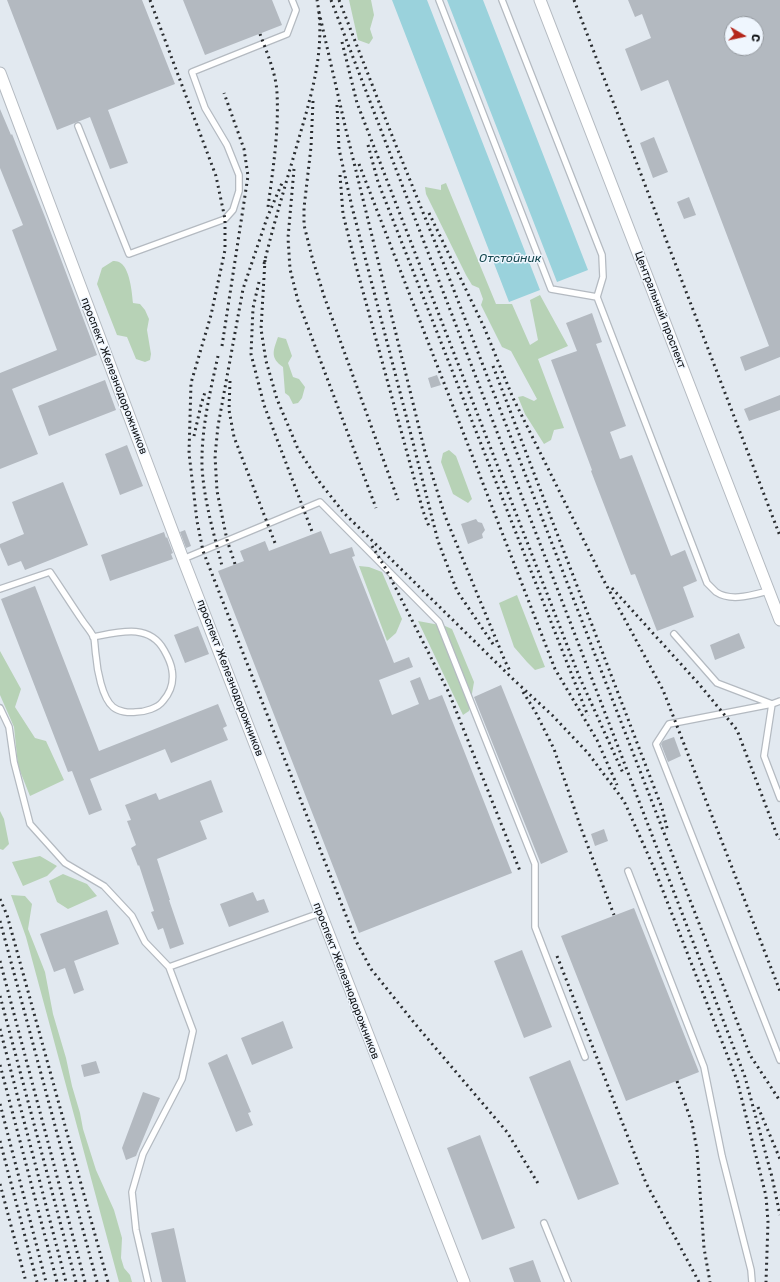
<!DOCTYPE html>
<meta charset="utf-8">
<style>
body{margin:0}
#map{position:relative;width:780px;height:1282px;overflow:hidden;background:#e2e9f0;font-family:Rubik,sans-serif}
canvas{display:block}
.north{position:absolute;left:724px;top:16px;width:40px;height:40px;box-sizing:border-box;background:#eff6fe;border:1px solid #959aa0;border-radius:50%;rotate:99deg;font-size:11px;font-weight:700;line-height:16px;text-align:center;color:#0d0f12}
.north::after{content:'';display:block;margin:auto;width:14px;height:18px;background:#b4261b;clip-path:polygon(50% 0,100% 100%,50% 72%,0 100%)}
</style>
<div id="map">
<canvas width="780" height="1282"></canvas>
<div class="north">С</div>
</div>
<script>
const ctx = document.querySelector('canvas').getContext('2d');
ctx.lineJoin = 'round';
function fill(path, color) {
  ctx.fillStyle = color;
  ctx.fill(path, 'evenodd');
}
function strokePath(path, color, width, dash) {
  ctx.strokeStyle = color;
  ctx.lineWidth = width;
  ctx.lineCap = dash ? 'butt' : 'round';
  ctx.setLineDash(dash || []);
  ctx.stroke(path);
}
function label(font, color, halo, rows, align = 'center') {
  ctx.font = font + ' Rubik,sans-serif';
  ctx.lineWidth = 3;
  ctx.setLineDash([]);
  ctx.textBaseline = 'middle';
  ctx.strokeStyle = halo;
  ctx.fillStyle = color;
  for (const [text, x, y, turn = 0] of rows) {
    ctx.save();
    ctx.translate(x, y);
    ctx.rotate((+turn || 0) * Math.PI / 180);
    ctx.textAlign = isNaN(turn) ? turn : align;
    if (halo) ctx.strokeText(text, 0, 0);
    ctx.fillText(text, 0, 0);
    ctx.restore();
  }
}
const green = new Path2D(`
 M349,0H371L374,15L370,29L373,38L369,44L358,40Z
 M446,183L496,304H512L530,345L538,340L530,300L540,295L568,346L538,359L564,428L554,430L551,440L544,444L525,414L518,397L523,396L534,401L537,399L511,351L502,347L481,305L483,299L479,288L472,285L466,275L426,194L425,187L441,190V185Z
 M113,261C115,261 117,261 119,262C130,267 132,293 133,303L140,304L145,310L149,319L147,330L151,354L150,360L145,362L136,359L127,337L117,335L97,284L102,268Z
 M278,337L286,339L292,356L288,363L293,377L299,379L305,387L302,398L298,403L293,404L289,396L285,393L283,367C270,358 273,351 278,337Z
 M449,450L456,456L472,499L468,503L453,494L441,462L443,453Z
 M359,566L369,567L382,572L402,619L396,633L387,641Z
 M517,595L545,667L535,670L527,662L514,647L499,603Z
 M418,621L445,626L452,629L474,682L469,711L463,715Z
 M0,651L21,689L15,707L35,738L46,741L64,780L30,796L18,766L14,727L0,695Z
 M0,811L4,819L9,844L3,850L0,849Z
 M40,856L57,866L47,876L23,886L12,862Z
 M63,874L87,884L97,896L68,909L57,902L49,881Z
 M11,895L25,896L32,904L28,929L45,972L53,1014L66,1058L72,1086L80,1113L83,1129L96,1170L114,1210L122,1238L121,1258L124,1268L130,1275L132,1282H119L26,937Z`);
const water = new Path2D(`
 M392,0H427L540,290L509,302Z
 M447,0H483L588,270L557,282Z`);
const building = new Path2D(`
 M7,0H142L175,84L108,110L128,163L110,169L90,117L57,130Z
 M183,0H272L282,25L205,55Z
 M628,0H780V357L745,371L740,357L769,346L668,80L641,91L625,49L651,38L642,14L635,17ZM732,24H756V48H732Z
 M0,109L11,135L12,134L45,217L97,355L12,389L38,454L0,469V373L57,350L12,230L23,225L0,168Z
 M654,137L668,172L653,178L640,143Z
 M689,197L696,215L684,219L677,202Z
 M592,313L602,342L596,344L626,426L610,432L620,459L632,455L671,556L685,550L697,581L683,587L694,617L657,631L635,574L631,575L591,471L592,470L551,360L577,351L566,323Z
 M437,375L441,385L431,388L428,378Z
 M105,380L116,410L49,436L38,406Z
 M780,395V410L749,421L744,409Z
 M127,445L143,486L120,495L105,454Z
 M63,482L88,545L25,570L21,561L8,566L0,547V544L24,534L12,502Z
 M476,519L478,522L482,523L485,530L482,534L483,538L468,544L461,524Z
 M185,530L191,546L186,548L180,532Z
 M321,531L330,554L352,547L355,556L352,557L394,663L409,657L413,667L379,680L392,715L419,704L410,681L420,677L429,700L442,695L512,873L359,933L218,571L244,561L240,551L265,541L269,551Z
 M164,532L166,538L167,537L173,553L171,554L173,559L110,581L101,555Z
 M35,586L99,751L218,704L227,726L223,728L228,740L171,763L165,749L90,779L102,810L89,815L72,771L68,772L1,599Z
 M198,626L209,654L185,663L174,635Z
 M739,633L745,648L715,660L710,645Z
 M501,685L568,852L541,864L474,697Z
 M674,737L681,756L668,762L661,744L663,741Z
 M211,780L223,812L200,821L207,839L157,859L170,900H169L184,944L170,949L163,928L158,930L151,912L154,911L139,865L138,866L131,848L136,845L127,821L131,820L125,805L156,793L159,800Z
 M604,829L608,841L595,846L591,834Z
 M253,892L257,901L264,899L269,912L229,927L220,904Z
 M634,908L699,1072L626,1101L561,936Z
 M107,910L119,944L74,961L84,990L74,994L65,968L54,972L40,934Z
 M522,950L552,1027L524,1038L494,961Z
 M283,1021L293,1048L252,1065L241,1038Z
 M227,1054L251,1112L248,1113L253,1125L236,1132L208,1063Z
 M570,1060L619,1184L578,1200L529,1077Z
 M96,1061L100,1073L84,1077L81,1065Z
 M143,1092L160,1098L136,1156L126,1160L122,1148Z
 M480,1135L515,1228L482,1240L447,1148Z
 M174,1228L186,1282H162L151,1233Z
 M533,1260L541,1282H514L509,1268Z`);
const service = new Path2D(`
 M439,0L551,289L597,297
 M502,0L602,255L603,277L597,297L707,583C710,586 713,589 716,592C731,602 752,595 768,591
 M78,126L129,254L225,219L233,210L239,191V175L227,145L205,108L192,72L287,34L296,10L292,0
 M183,559L320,502L439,622L535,864V927L585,1057
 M0,589L50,572C61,588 71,604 82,620C85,625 91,631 94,638C95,643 95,650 96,656C97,669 102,698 113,707C119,712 129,713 136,712C145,712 158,708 163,701C171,692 174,682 172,670C171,663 168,657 164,650C149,623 119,632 93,637
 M674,634L717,683L772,704L780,701
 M0,708L9,727L14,762L30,824L65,863L104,886L132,916L145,942L169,967L193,1031L182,1079L143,1154L132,1192L136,1230L148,1282
 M780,798L764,756L772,704L669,724L656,744L780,1060
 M628,871L704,1067L722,1156L751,1270L752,1282
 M169,967L320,913
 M544,1223L568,1282`);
const minor = new Path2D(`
 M540,0L780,620
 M0,73L183,559L464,1282`);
const rail = new Path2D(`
 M150,0L216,176L225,219V250L211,315L191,383L189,453L197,521L203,551L356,941L371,969L416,1025L507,1132L539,1185
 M331,0L745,1077L772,1177L780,1215
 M339,0L393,138L443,262L750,1055L780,1101
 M574,0L780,536
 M319,12L346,130L425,452L445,516L505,661L511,673
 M260,34C267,53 276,73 277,93C279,131 273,169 268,207
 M342,42L357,103L579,676L623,773
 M313,101L311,147L304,208V225L312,257L324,296L398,500
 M337,105L339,149L352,207L408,423L438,541L457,591L495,647
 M368,145L378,182L588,716
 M359,164L555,669L597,740L617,785
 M294,169L288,238L290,269L298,301L376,508
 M340,175L343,214L356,266L423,511L430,529
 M429,213L484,327L513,398L603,579L663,690L780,991
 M265,260L261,329L266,361L277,399L298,449L318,480L344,513L515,681L552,715L588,753L624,801L654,868L737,1080L766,1196L768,1222L766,1282
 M264,264C274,222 287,180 299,138C312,93 326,47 317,0
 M259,282L253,308L251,354L264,405L313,534
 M222,346L248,176L244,149L224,93
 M218,356C210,392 201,430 202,467C204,501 214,534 222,566
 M493,366L662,808L668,832
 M230,381L229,410L234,437L275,543
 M194,436L201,405L205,392
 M372,546L386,569L449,693L520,871
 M235,564L227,540L217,491L215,456L218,426L243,289L267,218L282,183
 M612,588L699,684L737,730L777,835L780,839
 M523,692L535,711L554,749L581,828L614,915
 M0,899L7,915L108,1282
 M0,921L97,1282
 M557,956L646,1183L699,1282
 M0,961L85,1282
 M0,996L76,1282
 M0,1029L66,1282
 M0,1065L57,1282
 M677,1081L692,1123L697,1150L704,1248L710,1282
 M0,1104L46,1282
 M758,1107L780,1159
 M0,1141L37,1282
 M0,1184L26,1282`);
const streetNames = [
 ["Центральный проспект",660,310,69],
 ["проспект Железнодорожников",114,376,69],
 ["проспект Железнодорожников",230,678,69],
 ["проспект Железнодорожников",346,981,69]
];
const waterNames = [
 ["Отстойник",510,259]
];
fill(green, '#b7d2b6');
fill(water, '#9ad2dc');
fill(building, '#b3b9c0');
strokePath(service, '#b4bac1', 8);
strokePath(minor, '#b4bac1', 13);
strokePath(service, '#fff', 5.5);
strokePath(minor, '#fff', 11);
strokePath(rail, '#2a2d30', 3, [2, 4]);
label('11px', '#0d0f12', '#eff6fe', streetNames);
label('italic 12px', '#16484f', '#eff6fe', waterNames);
</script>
